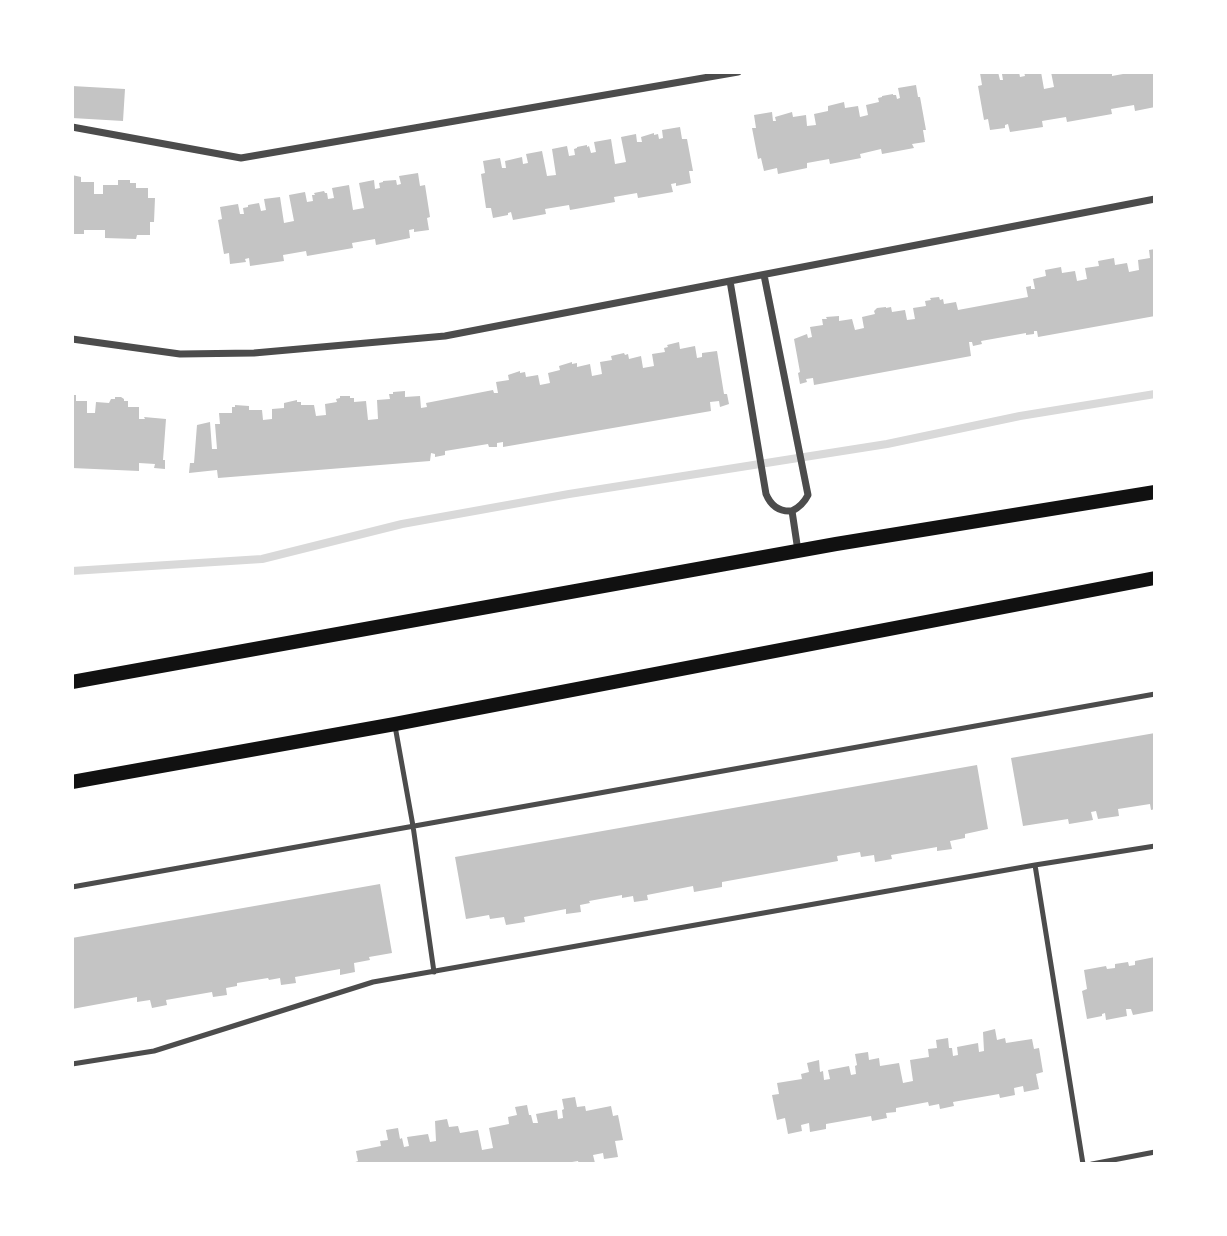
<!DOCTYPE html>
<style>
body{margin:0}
#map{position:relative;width:1227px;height:1236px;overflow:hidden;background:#fff;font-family:"Fira Sans Condensed",sans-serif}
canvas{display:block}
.frame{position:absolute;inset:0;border:74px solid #fff;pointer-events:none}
</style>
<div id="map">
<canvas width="1227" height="1236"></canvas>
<div class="frame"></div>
</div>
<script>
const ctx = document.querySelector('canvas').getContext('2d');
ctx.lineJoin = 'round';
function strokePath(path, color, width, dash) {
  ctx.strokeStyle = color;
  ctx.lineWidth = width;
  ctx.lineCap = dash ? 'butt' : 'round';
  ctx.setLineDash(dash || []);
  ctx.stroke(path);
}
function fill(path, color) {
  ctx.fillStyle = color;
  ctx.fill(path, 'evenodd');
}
const stream = new Path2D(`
 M72,571L262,559L402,524L569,494L887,444L1020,416L1155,394`);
const building = new Path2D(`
 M988,72H998L1000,80H1003L1002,74L1007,72H1019L1020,77L1025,76L1024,72H1041L1044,89L1054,87L1051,72H1112V76L1123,74L1122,72H1155V107L1135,111L1134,105L1111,109L1112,114L1067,122L1066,117L1042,121L1043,127L1010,132L1008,124L1005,125V128L990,130L988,119L984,120L978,86L982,85L980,73Z
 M916,85L918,97H920L926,130H923L925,142L912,144L914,148L882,154L881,149L860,154L861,158L830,164L829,159L807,163V168L778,174L777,168L764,171L761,158L758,159L752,128H756L754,115L772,112L773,121H776L775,117L792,112L793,117L806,115L807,126L816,125L814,114L828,111V106L844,102L845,108L858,106L860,117L868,115L866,105L879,102L878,98L882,97V96L893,94V95H896L897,99L900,98L898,88Z
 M72,86L125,89L123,121L72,118Z
 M680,127L682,139H687L693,171H689L691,183L676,186V183L671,184L673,192L638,198L637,193L614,197L615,202L570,210L569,205L545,209L546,214L513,220L511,212L508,213V215L493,218L491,208H486L481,174L485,173L483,161L500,158L502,168H506L505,161L522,157L523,164L528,163L526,154L542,151L547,176L556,175L552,149L567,146L569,156L575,155L574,149L577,148V147L587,145V147L589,146L591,153L596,152L594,142L611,139L615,164L626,162L621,137L636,134L637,142H642L641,137L654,133V135L658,134L659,139L663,138L662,130Z
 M418,173L420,186L425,185L430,217L427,218L429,230L414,232V229L409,230L410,238L376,245L375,239L352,243L353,248L307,256L306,251L283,255L284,261L250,266L249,258L245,259L246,262L230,264L229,253L224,254L218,220L222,219L220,207L238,204L240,214H244L243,208L248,207V205L259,203L261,211L266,210L264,199L280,197L284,223L294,221L289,195L305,192L307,202L313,201L312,195H315L314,193L324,191L325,193H327L328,199L334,198L332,188L349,185L353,210L364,208L359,183L374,180L375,189L380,188L379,183L383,182V181L396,180L397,185L401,184L399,176Z
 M72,175L81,177V182H94V194H103V185H118V180H130V183H136V188H148V198H155L154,222H150V235H137L136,239L105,238V230H84V234H72Z
 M1155,249V316L1038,337L1037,331H1034V334L1026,335V333L981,341L982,344L973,346L972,342H969L971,356L814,385L813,378L806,379L807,382L800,384L798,373L800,372L794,339L807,334L808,338L812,337L810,327L823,325L822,319H827L826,317L839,316V321L852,319L855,330L864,328L862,317L875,314L874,311L877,308L886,307V308L891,307L892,312L905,310L907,320L915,319L913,308L926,306L925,301L931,300L930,298L939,297L940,300L943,299L944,304L956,302L958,310L1028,297L1026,287L1031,286V289H1035L1033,279L1046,276L1045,270L1061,267L1062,273L1075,271L1077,281L1087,279L1085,268L1099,266L1098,261L1114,258L1115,265L1127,263L1129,272L1139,270L1138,260L1150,258L1149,250Z
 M679,342L680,349L695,346L697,358L702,357V353L717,351L724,394H727L729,404L720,407L719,401L710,402L711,411L503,447V442L497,443V447H489L488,444L445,451V455L435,457V454L431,453L430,461L218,478L217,470L189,473L190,463H194L197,425L210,422L212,449H217L215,424H220L219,413H232V407H235V405L249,406V410H262L263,420L272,419V409L284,408V403L297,400V402H301V405H314L316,416L326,415L325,404L337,402L336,399L340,398V396H350V398H354V402L366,401L368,420L378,419L377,400L390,399L389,394H393V392L405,391V397L420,396L421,408L427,407L426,403L493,390L494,393H498L496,382L509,380L508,375L520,371V373L525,372L526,377L538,375L540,385L550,383L548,373L560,370L559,366L572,362V364L577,363V367L590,364L592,376L602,374L600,362L612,360L611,356L624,353L625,355L628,354L629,359L641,356L643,368L654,366L652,354L665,352L664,348L668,347L667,345Z
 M72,395H76V401H87V413H95L96,402L109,403L111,399H115V397H121L124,399V401H128V407H139V419H145L144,417L166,419L163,460H165V469L154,468L155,464L139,463V471L72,468Z
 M1155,733V809L1151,810L1150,804L1118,809L1119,816L1098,819L1096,811L1091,812L1093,820L1069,824L1068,819L1023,826L1011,758Z
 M977,765L988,829L965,834V838L950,841L952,849L937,851V847L891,855L892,859L875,862L874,855L861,857L860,852L837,856L838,861L722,882V887L694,892L693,886L647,895L648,900L634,902L633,896L622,898V895L589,901L590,903L580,905L581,912L566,914V909L524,917L525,922L506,925L504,917L490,919L489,915L466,919L455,857Z
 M380,884L392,953L369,957L370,960L354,963L355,972L340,975V969L295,977L296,983L281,985L280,978L269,980L268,978L237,983V986L226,988L227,995L213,997L212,992L166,1000L167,1005L152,1008L150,1000L137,1002V997L72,1009V938Z
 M1155,957L1154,1011L1133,1015L1131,1009H1126L1127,1016L1106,1020L1105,1013L1102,1014V1016L1087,1019L1082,991L1087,989L1084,970L1106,966L1107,969L1115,968V964L1128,962L1129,966L1135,965V961Z
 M995,1029L997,1040L1005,1038L1006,1043L1032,1039L1034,1049L1039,1048L1043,1072L1036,1074L1039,1089L1024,1092L1023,1086L1014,1088L1015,1095L1000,1098L999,1094L953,1102L954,1106L940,1109L939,1104L929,1106L928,1102L896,1108V1112L886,1113L887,1118L872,1121L871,1116L826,1124V1129L810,1132L809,1123L801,1125L802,1131L788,1134L785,1118L777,1120L772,1095L779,1094L777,1083L802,1079L801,1074L809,1072L807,1063L819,1060L820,1072L823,1071L824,1080L830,1079L828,1070L849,1066L851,1075L856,1074L855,1066L857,1065L855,1054L868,1052L869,1060L879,1058L880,1066L899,1063L903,1083L913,1081L910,1060L929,1057L928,1049L937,1048L936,1040L948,1038L949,1048H952L953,1056L958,1055L957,1047L978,1043L979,1052L984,1051L983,1032Z
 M575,1097L577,1107L585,1106L586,1111L611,1106L613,1116L618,1115L623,1140L615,1141L618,1157L604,1159L603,1153L593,1155L595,1163L585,1164H579L578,1161L560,1164H350L358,1161L356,1151L381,1146L380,1141L388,1140L386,1130L398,1128L400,1139L402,1138L404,1147L409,1146L407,1137L428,1134L430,1142L436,1141L435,1121L447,1119L449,1127L458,1126L460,1133L478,1130L482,1150L493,1148L489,1128L509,1124L508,1117L517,1115L515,1107L527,1105L529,1115H531L533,1123H538L536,1114L557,1110L558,1119L563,1118L562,1110L564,1109L562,1099Z`);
const service = new Path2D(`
 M395,726L413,826L434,972
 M72,887L1155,694
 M72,1064L154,1051L373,982L1035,865
 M1083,1164L1035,865L1155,846
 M1092,1164L1155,1152`);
const minor = new Path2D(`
 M72,127L241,158L738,72
 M764,275L808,495C804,503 800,507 792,511L798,551
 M730,281L766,494C771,506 779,512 792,511
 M72,339L180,354L254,353L445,336L1155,199`);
const secondary = new Path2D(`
 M72,682L836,544L1155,492
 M72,782L395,724L1155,578`);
strokePath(stream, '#d9d9d9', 8);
fill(building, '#c4c4c4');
strokePath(service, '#4c4c4c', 5);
strokePath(minor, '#4c4c4c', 7);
strokePath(secondary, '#111', 14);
</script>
